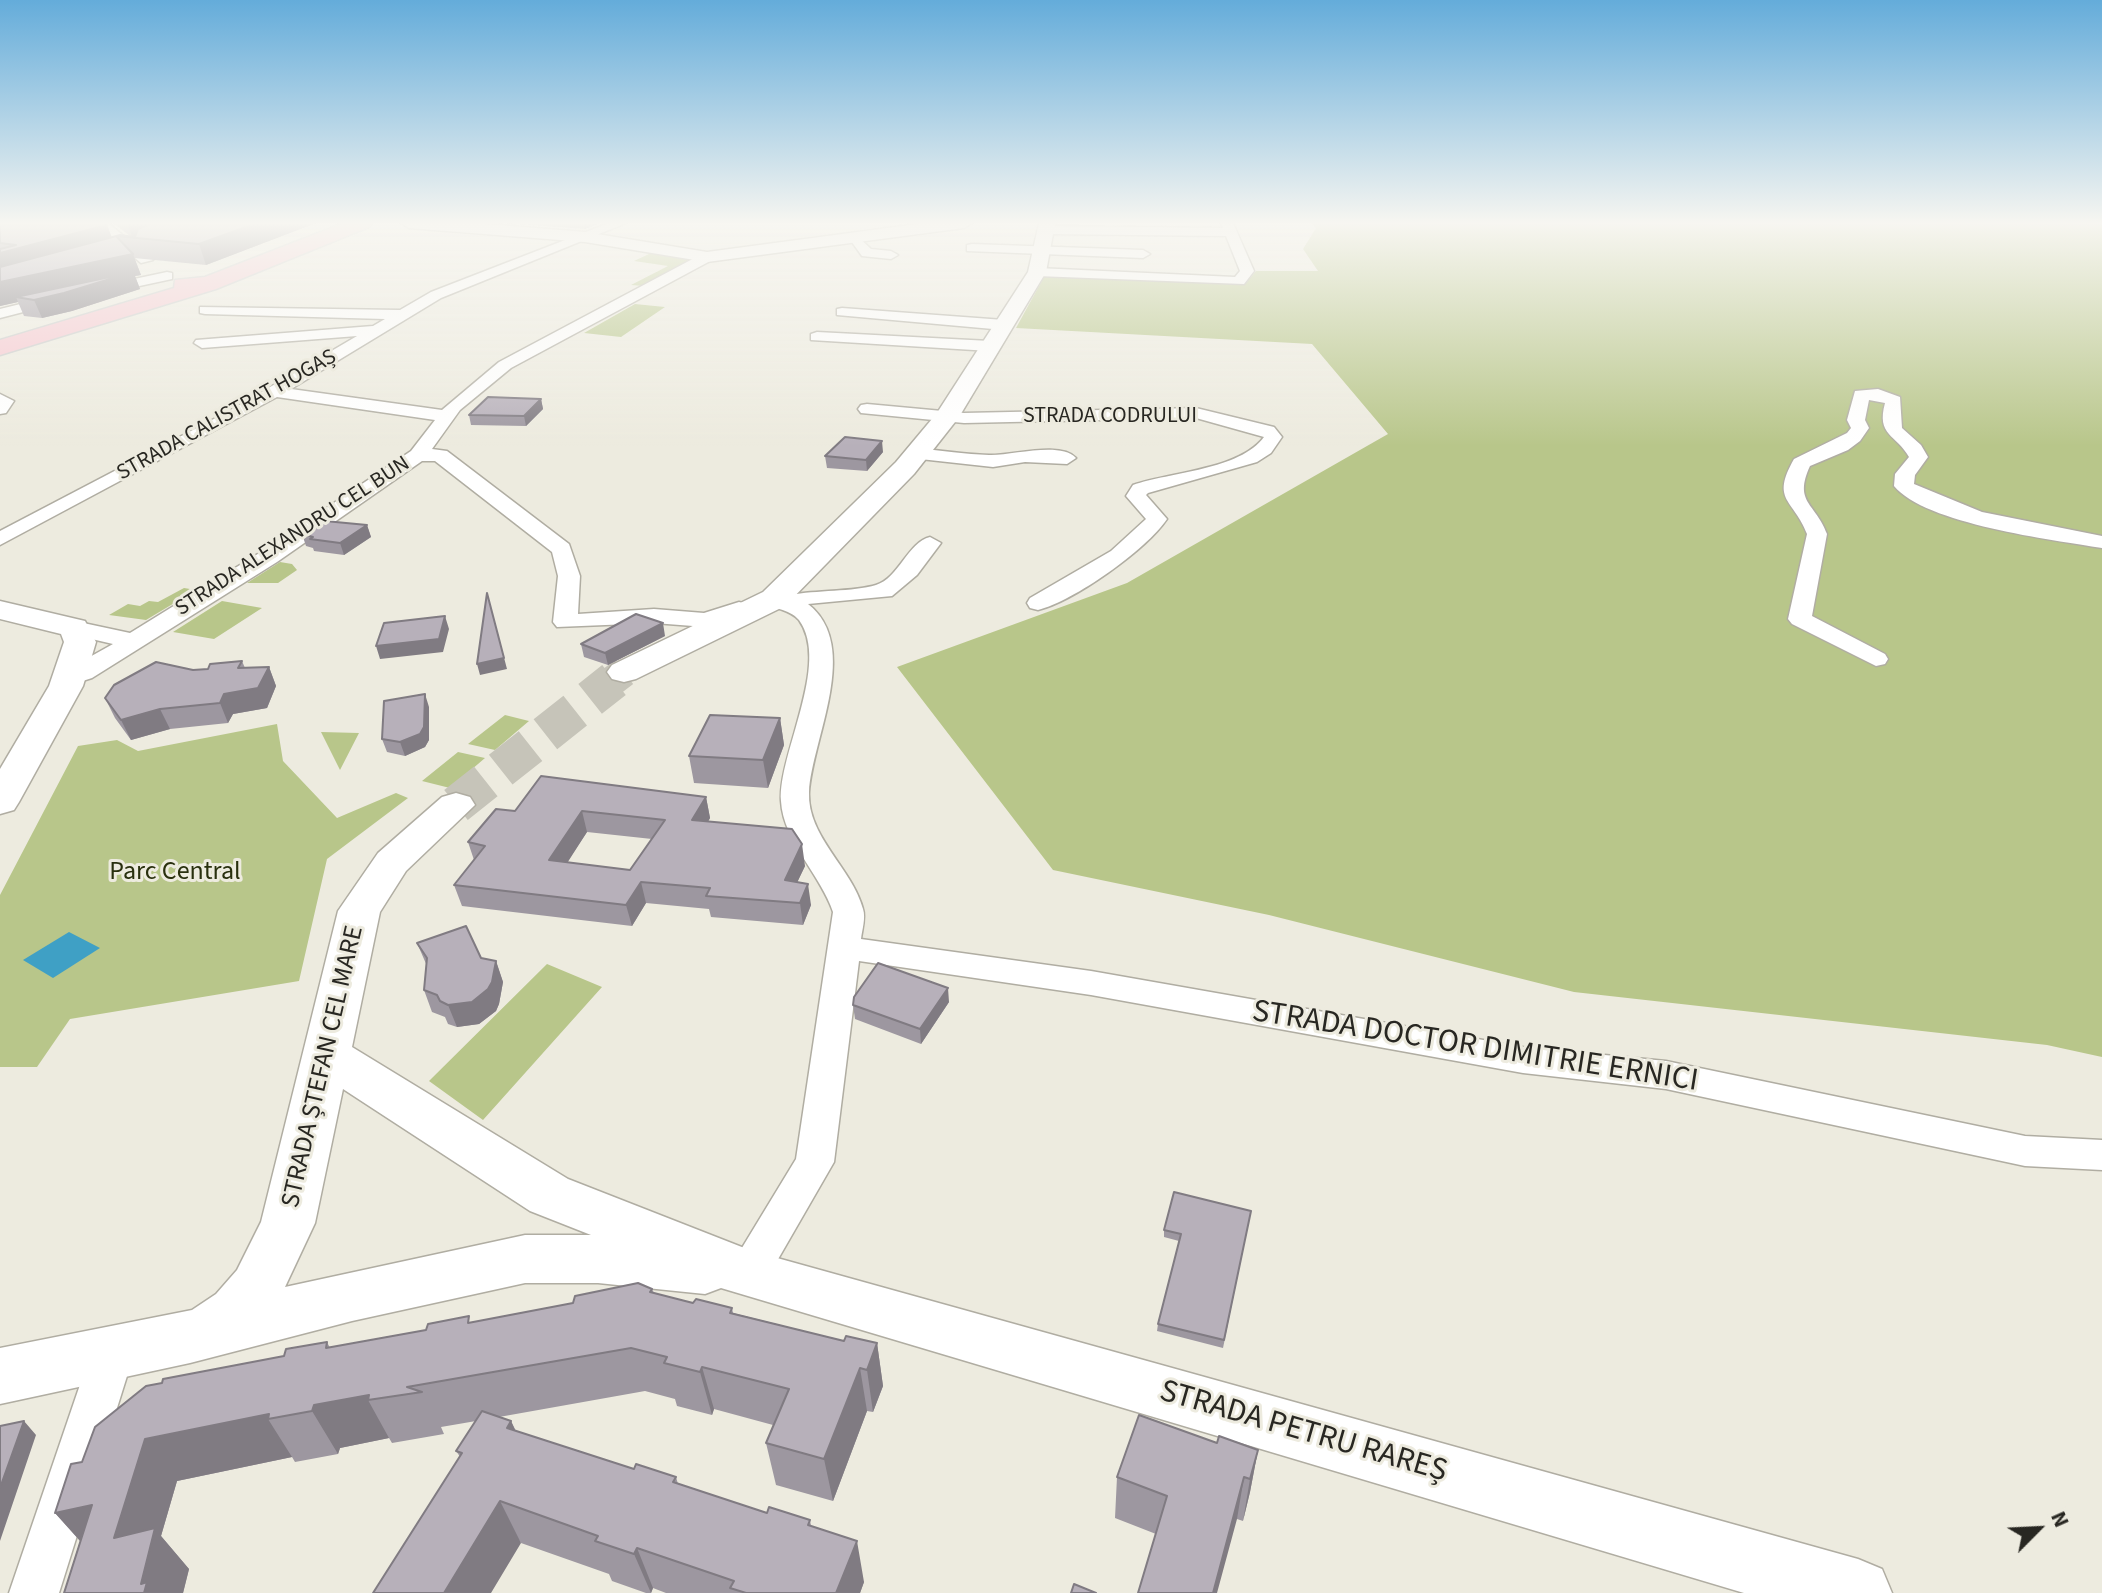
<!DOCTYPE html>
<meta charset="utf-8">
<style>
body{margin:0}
#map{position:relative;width:2102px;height:1593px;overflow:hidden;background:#edebdf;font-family:"Source Sans 3",sans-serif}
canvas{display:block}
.north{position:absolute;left:1998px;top:1489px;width:80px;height:80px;-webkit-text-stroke:6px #edebdf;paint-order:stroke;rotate:66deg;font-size:22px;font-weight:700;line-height:32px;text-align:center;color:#282722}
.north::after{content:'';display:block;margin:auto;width:28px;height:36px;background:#282722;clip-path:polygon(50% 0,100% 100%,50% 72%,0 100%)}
</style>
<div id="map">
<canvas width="2102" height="1593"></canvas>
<div class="north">N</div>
</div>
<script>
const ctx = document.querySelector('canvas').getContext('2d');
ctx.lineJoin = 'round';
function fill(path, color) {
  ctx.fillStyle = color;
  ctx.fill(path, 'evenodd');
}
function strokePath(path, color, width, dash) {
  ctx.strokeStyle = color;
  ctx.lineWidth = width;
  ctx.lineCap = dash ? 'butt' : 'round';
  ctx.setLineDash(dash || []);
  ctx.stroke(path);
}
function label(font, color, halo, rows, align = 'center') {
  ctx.font = font + ' "Source Sans 3",sans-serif';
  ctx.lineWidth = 6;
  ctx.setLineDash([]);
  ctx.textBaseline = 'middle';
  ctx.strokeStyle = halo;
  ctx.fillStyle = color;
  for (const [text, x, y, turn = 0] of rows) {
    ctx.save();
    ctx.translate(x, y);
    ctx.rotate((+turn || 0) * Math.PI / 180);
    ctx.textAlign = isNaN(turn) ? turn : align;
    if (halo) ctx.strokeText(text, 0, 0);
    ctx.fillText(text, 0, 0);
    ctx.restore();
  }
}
const green = new Path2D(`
 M1312,223H2102V1057L2047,1045L1574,992L1269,915L1053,870L897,667L1127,583L1388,434L1312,344L1016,328L1045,275L1245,284L1256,271H1318L1303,249L1316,228Z
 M653,252L693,259L643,286L631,285L668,266L634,261Z
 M635,304L665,307L621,337L584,333Z
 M280,562L292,564L297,570L278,583H247Z
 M184,588L196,590L146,620L109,615L128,604L140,606L149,601L158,602Z
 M222,601L262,608L214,639L173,632Z
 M505,715L529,721L495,750L468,744Z
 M277,724L283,761L337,818L396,793L408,798L327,859L299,981L70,1019L37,1067H0V895L78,746L117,740L138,751Z
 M321,732L359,733L340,770Z
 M458,752L485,758L450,788L422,781Z
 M547,964L602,987L483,1120L429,1081Z`);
const water = new Path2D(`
 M69,932L100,948L53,978L23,960Z`);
const secondaryTunnelFar1 = new Path2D(`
 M611,682L624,672`);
const secondaryTunnel = new Path2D(`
 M456,805L614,680`);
const street = new Path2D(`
 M94,223H108L153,260L141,263Z
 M609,223H626L441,298L291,389L442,410L499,362L702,254H712V260L511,368L460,410L432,449L447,451L569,544L580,576L578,614L654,609L704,613L739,602L747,604L750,609L747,614L706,627L654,623L557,627L553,622L558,576L552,552L435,461H422L277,562L92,678L70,685L61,683L58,678L61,673L113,644L66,633L62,628L66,623L74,621L130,633L261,552L411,451L435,420L277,397L0,545V531L231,410L357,336L202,348L194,343L196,340L373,326L385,319L205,314L200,313V307L400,310L431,292Z
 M1221,223H1233L1254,271L1244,284L1037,276L1030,272L1037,268L1235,277L1240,271L1226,236L1045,234L1039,230L1045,226L1223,228Z
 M855,234L871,249L891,251L898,255L891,259L862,256L849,238Z
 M972,244L1143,250L1150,254L1143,258L967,251V245Z
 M167,272L172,273V279L102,294L95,290L97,287Z
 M57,295L62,296V302L0,318V309Z
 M842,308L1004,320L1012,325L1004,330L837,315V309Z
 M817,332L990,341L998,346L990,351L811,340V334Z
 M1878,389L1900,397L1902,428L1921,445L1928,457L1915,475L1914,484L1982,512L2102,536V548C2053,540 1925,524 1894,486L1895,474L1909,457C1896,434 1876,436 1885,403L1869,400L1865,420L1869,428L1860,441L1848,450L1810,466C1793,503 1816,503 1827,534L1812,616L1885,654L1888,659L1885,664L1876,666L1792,624L1788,619L1807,534C1794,499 1770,501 1794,459L1847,433L1851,428L1847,420L1855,391Z
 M0,394L14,401L6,413L0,414Z
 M867,404L964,413L1196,408L1274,427L1282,437L1271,453L1257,462L1148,493L1146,495L1167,519C1146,550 1074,601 1038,610L1030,608L1027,603L1030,598L1111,551L1146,519L1126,496L1133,485C1170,472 1240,470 1264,437L1196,418L964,423L861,413L858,409L861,405Z
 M918,448C942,451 965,454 989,455C1011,456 1060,441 1076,458L1067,464L1025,462L993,467L911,458L909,454L911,450Z
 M930,537L941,543L917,575L892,596L808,604C862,646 812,739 809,792C807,837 852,868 863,909C866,918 862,930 861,939L1091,971L1523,1047L1666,1061L2025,1136L2102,1140V1170L2025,1166L1666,1089L1523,1073L1091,995L859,961L834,1162L762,1287L748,1292L734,1287L728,1274L734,1261L796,1159L833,912C821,875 783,841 781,801C778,754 831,664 799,620C789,608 771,610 763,599L766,594C775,592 782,596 790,595C816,590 853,592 876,585C899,578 908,542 930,537Z
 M105,1356L120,1362L127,1376L59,1593H9L83,1376L90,1362Z`);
const secondary = new Path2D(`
 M401,223H474L585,232L707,252L925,223H972L964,228L707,262L585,242L409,228Z
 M1039,223H1055L1046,272L959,417L914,474L785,606L636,679L624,682L612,679L607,672L612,665L763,592L896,462L937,413L1028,272Z
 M0,601L85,621L96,642L83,686L19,802L14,810L0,814V769L49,686L64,642L61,634L0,619Z
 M456,793L470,797L475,805L406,871L380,912L352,1047L568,1179L752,1251L1858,1559L1882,1569L1892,1593H1744L721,1288L705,1294L598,1283H525L352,1321L190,1363L0,1404V1348L192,1310L216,1294L237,1270L261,1222L338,911L378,853L442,797ZM343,1089L530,1211L591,1235H525L285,1287L315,1223Z`);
const primary = new Path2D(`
 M344,223H372L369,227L216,289L0,355V340L174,288L175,280L205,277Z`);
const wall = new Path2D(`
 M0,223L112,237L130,236L113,223H316L206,265L134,258L141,275L135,276L140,289L72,311L42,318L24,316L18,302L0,306Z
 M505,223H599L585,229Z
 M541,399L543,409L526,426L471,425L469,415Z
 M883,452L867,471L827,468L825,456Z
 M367,525L371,537L344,555L314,551L313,548L306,546L302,534Z
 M665,636L608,665L584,657L581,644Z
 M242,661L245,668L269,667L276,686L267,708L233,714L228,723L170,729L131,740L115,718L105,698L193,670L208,669Z
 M429,707V740L425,747L405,756L387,752L382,739Z
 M780,718L784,745L768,788L694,783L689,756Z
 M706,797L710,818L708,822L805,866L797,882L811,905L803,925L711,917L709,909L646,903L632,926L462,906L454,885L474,860L468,842L515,811ZM587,832L652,839L630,870L567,862Z
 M417,943L496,961L503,982L499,1004L496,1011L479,1024L457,1027L448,1024L445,1017L432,1012L424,990L427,966Z
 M949,1002L921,1044L855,1019L853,1005Z
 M1251,1211L1223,1348L1157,1331L1158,1324L1179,1241L1164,1237V1230Z
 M652,1289L654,1293L693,1303L732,1308L733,1313L844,1341L877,1343L883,1386L873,1412L867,1411L833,1501L776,1485L766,1443L773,1425L714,1409L712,1415L677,1406L675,1399L645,1391L499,1417L511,1421L516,1431L634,1469L676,1477L678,1484L767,1513L810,1520L811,1526L864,1582L860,1593H666L653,1588L651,1593H646L612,1581L609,1574L521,1543L456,1451L476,1421L441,1427L444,1434L392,1443L389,1438L340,1448L338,1454L295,1462L292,1457L177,1481L161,1536L189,1569L183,1593H64L80,1541L55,1513L82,1462L284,1356L327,1342L330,1348Z
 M1258,1450L1250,1492L1243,1521L1237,1519L1156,1534L1115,1518L1117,1477Z`);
const shadedWall = new Path2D(`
 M127,223H178L133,239Z
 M257,223H316L206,265L199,244Z
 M584,223H599L585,229Z
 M107,225L115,245L0,277V253Z
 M133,254L141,275L135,276L140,289L72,311L42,318L34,300L16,297L18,302L0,306V282Z
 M541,399L543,409L526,426L524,416Z
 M882,441L883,452L867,471L866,460Z
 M367,525L371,537L344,555L340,543Z
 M490,604L507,669L480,675L477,664Z
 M445,616L449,629L443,652L380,659L376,646Z
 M663,623L665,636L608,665L605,653Z
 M269,667L276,686L267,708L233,714L228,723L220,703L224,694Z
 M425,694L429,707V740L425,747L405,756L400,742Z
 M160,709L170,729L131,740L121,720Z
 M780,718L784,745L768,788L763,760Z
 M706,797L710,818L696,841L692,820Z
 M582,811L587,832L555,882L549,860Z
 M802,844L805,866L788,902L785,880Z
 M641,882L646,903L632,926L626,905Z
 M808,884L811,905L803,925L800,903Z
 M496,961L503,982L499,1004L496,1011L479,1024L457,1027L448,1005Z
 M948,988L949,1002L921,1044L920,1029Z
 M877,1343L883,1386L873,1412L867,1370Z
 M702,1367L714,1409L712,1415L700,1372Z
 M860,1368L867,1411L833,1501L824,1459Z
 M369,1395L368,1400L389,1438L340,1448L338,1454L312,1411L314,1405Z
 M269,1414L268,1419L292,1457L177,1481L161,1536L189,1569L183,1593H144L141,1584L92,1554L55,1513L145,1439Z
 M24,1421L36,1435L0,1541V1488Z
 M511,1421L530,1464L507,1428Z
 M1258,1450L1250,1492L1243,1521L1250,1479Z
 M1244,1477L1237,1519L1217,1593H1213Z
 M500,1501L521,1543L491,1593H444Z
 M857,1541L864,1582L860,1593H836Z
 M637,1548L653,1588L651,1593L634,1554Z`);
const building = new Path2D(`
 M0,223H105L107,225L0,253V249L16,245L0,243Z
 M152,223H257L199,244L116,236L133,254L0,282V267L120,235L135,237L138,229Z
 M133,272L64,293L34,300L16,297Z
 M488,397L541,399L524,416L469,415Z
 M845,437L882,441L866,460L825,456Z
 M325,521L367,525L340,543L310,539L313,537L302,534Z
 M487,593L504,658L477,664Z
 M636,614L663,623L605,653L581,644Z
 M445,616L439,639L376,646L384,623Z
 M242,661L238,668L269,667L258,688L224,694L220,703L160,709L121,720L105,698L114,685L156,662L193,670L208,669L210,664Z
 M425,694L424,727L420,734L400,742L382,739L384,701Z
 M710,715L780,718L763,760L689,756Z
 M541,776L706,797L692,820L792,829L802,844L785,880L808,884L800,903L706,896L710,888L641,882L626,905L454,885L485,846L468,842L496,809L515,811ZM582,811L665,820L630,870L549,860Z
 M466,926L481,958L496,961L492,982L488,989L472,1002L448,1005L440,1001L437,995L424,990L427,958L417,943Z
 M878,963L948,988L920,1029L853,1005L854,997Z
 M1174,1192L1251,1211L1224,1340L1158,1324L1181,1234L1164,1230Z
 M638,1283L652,1289L650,1292L693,1303L696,1299L732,1308L730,1313L844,1341L846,1336L877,1343L867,1370L860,1368L824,1459L766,1443L789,1389L702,1367L700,1372L664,1363L667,1357L631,1348L407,1387L422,1392L368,1400L369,1395L314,1405L312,1411L268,1419L269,1414L145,1439L114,1538L155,1528L141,1584L147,1582L144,1593H64L92,1505L55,1513L71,1464L82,1462L95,1427L146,1386L162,1383L163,1379L284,1356L286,1349L327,1342L326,1348L426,1330L428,1324L469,1316L468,1323L573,1303L575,1296Z
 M482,1411L511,1421L507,1428L634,1469L636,1464L676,1477L673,1482L767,1513L769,1507L810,1520L808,1525L857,1541L836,1593H746L730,1588L734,1581L637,1548L634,1554L595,1541L598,1536L500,1501L444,1593H373L462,1453L456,1451Z
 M1139,1415L1217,1443L1219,1436L1258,1450L1250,1479L1244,1477L1213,1593H1138L1167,1496L1117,1477Z
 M24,1421L0,1488V1426Z
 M1074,1584L1096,1593H1071Z`);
const farStreetnames = [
 ["STRADA CALISTRAT HOGAȘ",227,416,-29],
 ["STRADA CODRULUI",1110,417],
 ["STRADA ALEXANDRU CEL BUN",293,537,-33]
];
const parkNames = [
 ["Parc Central",175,873]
];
const streetNames = [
 ["STRADA ȘTEFAN CEL MARE",324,1067,-77]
];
const nearStreetnames = [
 ["STRADA DOCTOR DIMITRIE ERNICI",1475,1048,9],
 ["STRADA PETRU RAREȘ",1303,1433,16]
];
fill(green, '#b8c68a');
fill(water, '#3fa0c5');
strokePath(secondaryTunnelFar1, '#c6c4b9', 30, [30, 15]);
strokePath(secondaryTunnel, '#c6c4b9', 38, [38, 19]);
strokePath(street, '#b0ada2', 3);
strokePath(secondary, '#b0ada2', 3);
strokePath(primary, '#cbcbca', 3);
fill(street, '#fff');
fill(secondary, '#fff');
fill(primary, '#f7c7d0');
fill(wall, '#9d97a0');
fill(shadedWall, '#807b82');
fill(building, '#b7b0ba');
strokePath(building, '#807b82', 2);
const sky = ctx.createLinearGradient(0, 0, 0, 446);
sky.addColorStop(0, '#64acda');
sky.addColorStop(0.5, '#f7f6f1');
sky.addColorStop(1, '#f7f6f100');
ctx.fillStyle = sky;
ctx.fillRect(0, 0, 2102, 446);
label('22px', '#282722', '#edebdf', farStreetnames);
label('26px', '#29300e', '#edebdf', parkNames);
label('26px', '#282722', '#edebdf', streetNames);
label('32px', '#282722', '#edebdf', nearStreetnames);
</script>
